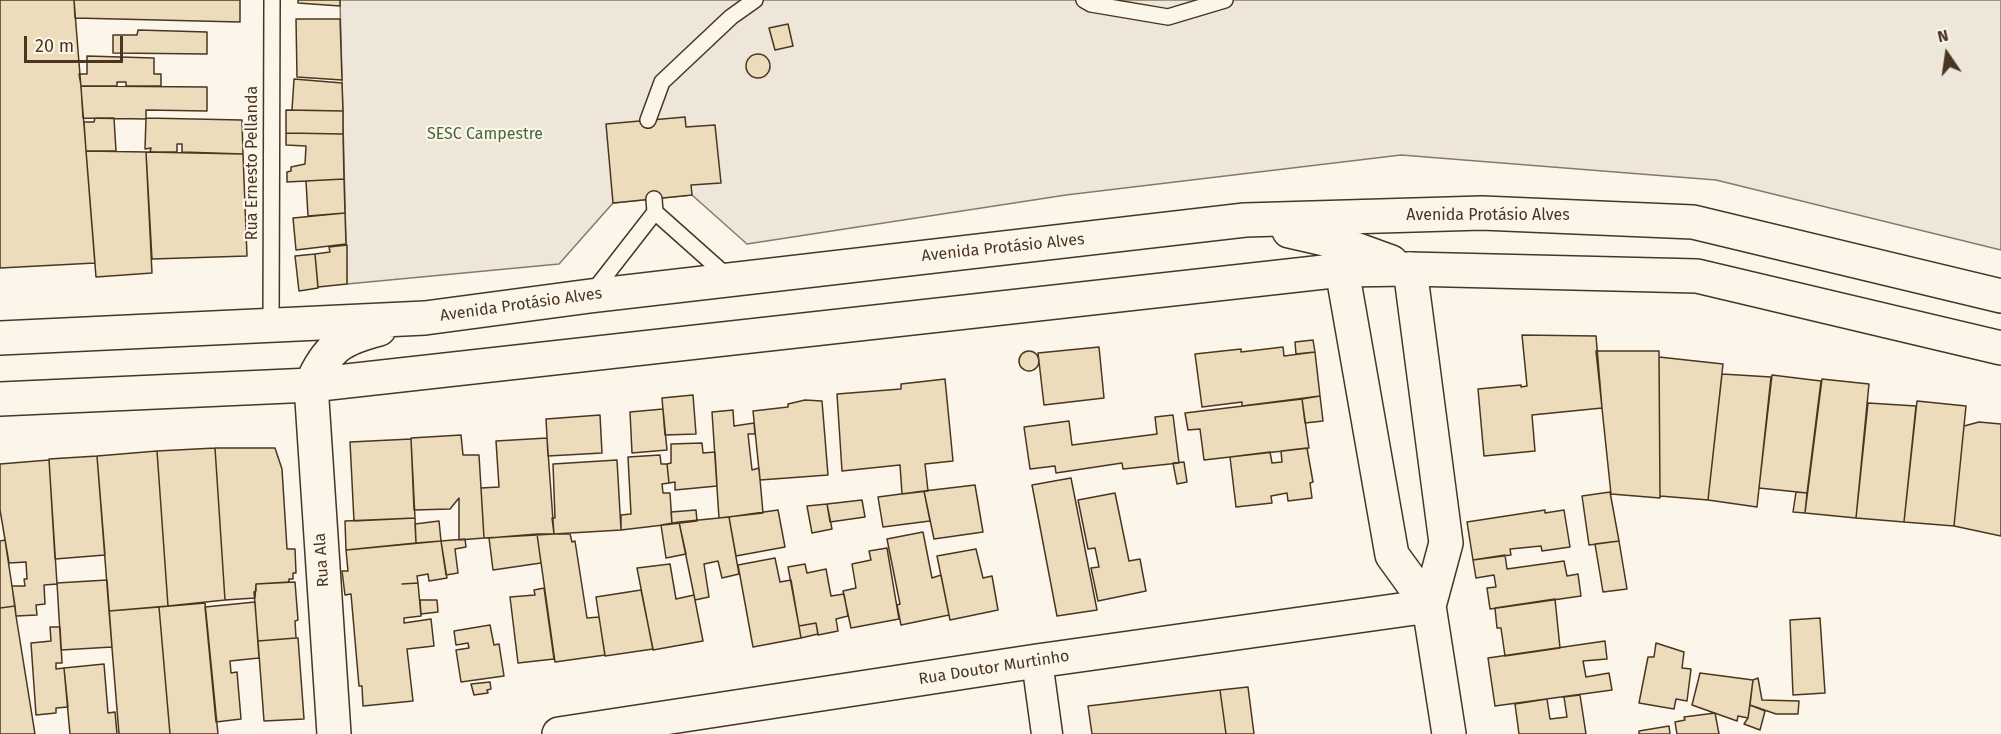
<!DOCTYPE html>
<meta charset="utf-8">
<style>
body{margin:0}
#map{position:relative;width:2001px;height:734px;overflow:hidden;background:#fbf6e9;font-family:"Fira Sans",sans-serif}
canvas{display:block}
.north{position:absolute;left:1917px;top:24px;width:60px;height:60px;-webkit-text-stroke:4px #fbf6e9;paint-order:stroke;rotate:347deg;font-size:16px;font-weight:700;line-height:24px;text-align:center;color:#4a3520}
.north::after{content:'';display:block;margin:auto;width:21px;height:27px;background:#4a3520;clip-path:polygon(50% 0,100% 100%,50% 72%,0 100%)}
.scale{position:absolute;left:24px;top:36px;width:99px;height:27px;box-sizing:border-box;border:3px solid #4a3520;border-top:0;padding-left:8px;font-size:18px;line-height:21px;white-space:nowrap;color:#4a3520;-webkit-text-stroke:4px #fbf6e9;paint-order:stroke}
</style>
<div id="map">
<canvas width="2001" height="734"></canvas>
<div class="north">N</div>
<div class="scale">20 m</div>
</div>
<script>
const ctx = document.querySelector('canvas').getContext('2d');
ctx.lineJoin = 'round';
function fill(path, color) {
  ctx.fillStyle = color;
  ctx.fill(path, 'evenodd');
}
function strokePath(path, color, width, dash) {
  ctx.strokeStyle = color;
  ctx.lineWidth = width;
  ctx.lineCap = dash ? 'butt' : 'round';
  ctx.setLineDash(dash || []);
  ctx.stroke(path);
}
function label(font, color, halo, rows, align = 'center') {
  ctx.font = font + ' "Fira Sans",sans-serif';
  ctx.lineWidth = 4.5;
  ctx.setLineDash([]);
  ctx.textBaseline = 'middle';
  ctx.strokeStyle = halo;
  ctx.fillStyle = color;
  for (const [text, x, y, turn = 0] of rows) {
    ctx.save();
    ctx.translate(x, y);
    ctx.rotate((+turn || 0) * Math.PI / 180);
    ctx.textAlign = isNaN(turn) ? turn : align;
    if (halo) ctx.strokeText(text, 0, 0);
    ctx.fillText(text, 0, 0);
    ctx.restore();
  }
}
const green = new Path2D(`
 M340,0H2001V250L1716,180L1401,155L1066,195L747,244L692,195L613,203L559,264L347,284Z`);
const building = new Path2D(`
 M0,0H74L95,263L0,268Z
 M74,0H240V22L75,18Z
 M298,0H340V6L298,3Z
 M296,19H340L342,80L297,77Z
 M788,24L793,46L775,50L769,28Z
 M138,30L207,32V54L113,53V35H137Z
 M746 66a12 12 0 1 1 24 0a12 12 0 1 1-24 0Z
 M87,56L154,58V74H161V86H126V82H117V86H81L79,74H87Z
 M294,79L342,83L343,111L292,110Z
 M81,86L207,87V111L146,110V119L83,118Z
 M286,110L343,111V134L286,133Z
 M685,117L686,127L715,125L721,183L691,185L692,195L613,203L606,124Z
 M95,118H114L116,151H86L84,122H94Z
 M146,118L242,120L243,154L182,152V144H177V152H150L151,148L145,149Z
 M286,133L343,134L344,179L287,182V172L291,171V167L305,164L306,146L286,145Z
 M86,151L146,152L152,273L96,277Z
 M146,152L243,154L247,256L152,259Z
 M344,179L345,213L308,216L306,181Z
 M345,213L346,244L296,250L293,218Z
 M347,245V284L318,287L315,254L330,252L329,247Z
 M315,254L318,288L299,291L295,256Z
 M1522,335L1596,336L1602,408L1532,415L1535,451L1484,456L1478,389L1521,385V387L1527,386Z
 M1313,340L1315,352L1296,354L1295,342Z
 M1099,347L1104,398L1044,405L1038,353Z
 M1283,347L1284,356L1315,352L1320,396L1242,406V402L1202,407L1195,354L1241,349V352Z
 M1019 361a10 10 0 1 1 20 0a10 10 0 1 1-20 0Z
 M1596,351H1659L1660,498L1611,494Z
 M1659,357L1723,364L1708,500L1660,496Z
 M1722,374L1771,377L1757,507L1708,500Z
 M1772,375L1821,381L1807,493L1759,488Z
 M945,379L953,461L925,464L928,491L902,494L900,465L842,471L837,394L901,389V384Z
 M1822,379L1869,384L1856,518L1805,513Z
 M693,395L696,434L665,435L662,398Z
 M1320,396L1323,421L1305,423L1302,399Z
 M1302,399L1309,448L1204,460L1200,429L1188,430L1185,413Z
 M805,400L822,401L828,475L760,480L753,411L788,407V404Z
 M1917,401L1966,406L1954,526L1904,522Z
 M1868,403L1916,406L1904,522L1856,518Z
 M663,409L667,450L632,453L630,412Z
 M733,410L734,426L754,423L755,434H748L752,470L759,468L763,513L719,518L712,412Z
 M600,415L602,453L548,456L546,419Z
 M1173,415L1179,463L1123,469L1122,463L1056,473L1055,466L1030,469L1024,427L1069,421L1072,445L1157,434L1155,417Z
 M1979,422L2001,424V536L1954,526L1964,426Z
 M461,435L463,455H479L484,538L459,540V498L450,509L414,510L411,438Z
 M547,438L554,534L484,538L481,488L499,487L496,441Z
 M411,439L415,518L354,521L350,442Z
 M702,443L703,453L715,452L717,486L675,490V482L669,483L667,464L671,463V444Z
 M215,448H275L282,469L287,549H295L296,573H293V579H289V582L256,584L255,598L225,600Z
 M215,448L225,600L168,606L157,451Z
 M1307,448L1313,482L1310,483L1312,498L1288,501L1287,493L1271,496L1272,503L1236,507L1230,457L1270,452L1272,463L1282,462L1281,451Z
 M157,451L168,606L109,611L97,456Z
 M660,455L661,464H667L669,483L662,484L663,493H670L672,524L621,530V515L631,514L628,457Z
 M97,456L105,555L55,559L49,459Z
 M49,460L57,584L44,585L45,604L36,605L37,615L16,616L12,586H25L24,579H27L26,562L9,563L0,510V464Z
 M617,460L621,530L554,534L552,518H555L553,464Z
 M1184,462L1187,482L1177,484L1173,463Z
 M1071,478L1097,610L1057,616L1032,485Z
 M975,485L983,532L934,539L924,491Z
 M924,491L930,521L883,527L878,497Z
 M1610,492L1619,541L1589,545L1582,496Z
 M1796,492L1807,493L1805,513L1793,512Z
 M1115,493L1129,561L1140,559L1146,591L1098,601L1091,568L1099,567L1095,548L1088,549L1078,500Z
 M862,500L865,517L830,522L827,504Z
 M827,504L832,529L812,533L807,506Z
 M696,510L697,521L672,524L671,512Z
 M778,510L785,547L736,556L729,517Z
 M1545,510V513L1564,510L1570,547L1542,551L1541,546L1510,549L1511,555L1473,560L1467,522Z
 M729,517L739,574L722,578L718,561L704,564L709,597L695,600L679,522Z
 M415,518L416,543L346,550L345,521Z
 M439,521L441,541L416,543L415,524Z
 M679,522L686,554L666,558L661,525Z
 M923,532L932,578L941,575L949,615L901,625L897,605L900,604L887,539Z
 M537,534H570L572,542L575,541L587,618L599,617L605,655L555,662Z
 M537,534L541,563L493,570L489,538Z
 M465,539L466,547L455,549L458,573L446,575L441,541Z
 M5,540L15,606L0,608V541Z
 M441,541L447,578L429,581L428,574L417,576L418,583L402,584L418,583L421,616L404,618V623L431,619L434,646L407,649L413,701L363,706L362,686H359L351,594L345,595L342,571H348L346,550Z
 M1619,541L1627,589L1603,592L1595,544Z
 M887,548L899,619L851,628L843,591L856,588L852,564L871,560L869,551Z
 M976,549L983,578L992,576L998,610L950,620L937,556Z
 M1505,555L1507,569L1564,561L1567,576L1578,574L1581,596L1490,609L1487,588L1496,587L1494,575L1476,578L1473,560Z
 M775,558L780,582L791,580L801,638L753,647L738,565Z
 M670,564L676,599L694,595L703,641L653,650L637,568Z
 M805,564L807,573L826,569L831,596L844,594L848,616L836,619L838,631L818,635L816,623L799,626L788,567Z
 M107,580L112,647L61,650L57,583Z
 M295,582L298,620L295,621L296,638L258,641L254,592L256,591V584Z
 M544,588L554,659L518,663L510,597L535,595L534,590Z
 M641,590L653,649L605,656L596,597Z
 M1555,599L1560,648L1505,656L1501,628H1497L1495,608Z
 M420,600H437L438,612L421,614Z
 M255,602L259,658L230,661L231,673L237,672L241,719L216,722L205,607Z
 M205,603L218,734H170L159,607Z
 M15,606L16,616L35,734H0V608Z
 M159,607L170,734H119L109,611Z
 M1820,618L1825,693L1793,695L1790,620Z
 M816,623L818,634L801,638L799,626Z
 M490,625L494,645L499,644L504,676L461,682L456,650L469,648L468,643L456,645L454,631Z
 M50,627H60L62,663H56V669L64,668L68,707L56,708V713L36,715L31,643L51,641Z
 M296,638H298L304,719L264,721L258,641Z
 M1605,641L1607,659L1583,661L1586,677L1609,673L1612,690L1495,706L1488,658Z
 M1656,643L1684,652L1682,668L1691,669L1687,701L1676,699L1674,709L1639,703L1648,657H1654Z
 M104,664L108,713L115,712L117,734H70L64,668Z
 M1700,673L1753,680L1748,718L1738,716L1737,721L1692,705Z
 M1758,678L1762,700L1799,701L1798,714H1776L1750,705L1753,680Z
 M490,682L491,689L487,690L488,693L474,695L471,684Z
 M1248,687L1254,734H1226L1220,690Z
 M1220,690L1226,734H1092L1088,706Z
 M1580,695L1586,734H1519L1515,704L1547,699L1550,719L1567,717L1564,697Z
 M1750,705L1765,711L1760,730L1744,724L1748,718Z
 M1715,713L1719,734H1677L1675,722L1685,720L1684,717Z
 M1669,726L1670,734H1639V731Z`);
const lane = new Path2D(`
 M1084,0L1091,4L1168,17L1225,0
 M648,120L662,82L731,17L755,0
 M655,212L728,277
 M592,293L655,212L654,199
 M271,326L272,0`);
const street = new Path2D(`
 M1037,661L1047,734`);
const secondary = new Path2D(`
 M1410,269L1446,543L1429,606L1449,734
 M1342,270L1392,555L1429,606
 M311,385L334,734
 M559,734L1037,661L1429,606`);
const primary = new Path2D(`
 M1289,231L1333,241L1391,262
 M0,338L425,318L590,296L1245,220L1482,213L1693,222L2001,296
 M311,385C327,348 340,339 379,329
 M0,399L311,385L1342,270L1410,269L1697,276L2001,348`);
const parkNames = [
 ["SESC Campestre",485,135]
];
const streetNames = [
 ["Rua Ernesto Pellanda",253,163,-90],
 ["Avenida Protásio Alves",1488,216],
 ["Avenida Protásio Alves",1003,248,-6],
 ["Avenida Protásio Alves",521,305,-8],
 ["Rua Ala",322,560,-94],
 ["Rua Doutor Murtinho",994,668,-9]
];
fill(green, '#ede6d9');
strokePath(green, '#887966', 1.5);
fill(building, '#ecdcbc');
strokePath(building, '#4a3520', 1.5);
strokePath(lane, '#4a3520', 18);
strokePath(street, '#4a3520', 33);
strokePath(secondary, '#4a3520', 36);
strokePath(primary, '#4a3520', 36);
strokePath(lane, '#fbf6e9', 15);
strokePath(street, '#fbf6e9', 30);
strokePath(secondary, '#fbf6e9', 33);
strokePath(primary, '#fbf6e9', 33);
label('16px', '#436837', '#fbf6e9', parkNames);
label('16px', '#4a3520', '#fbf6e9', streetNames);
</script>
